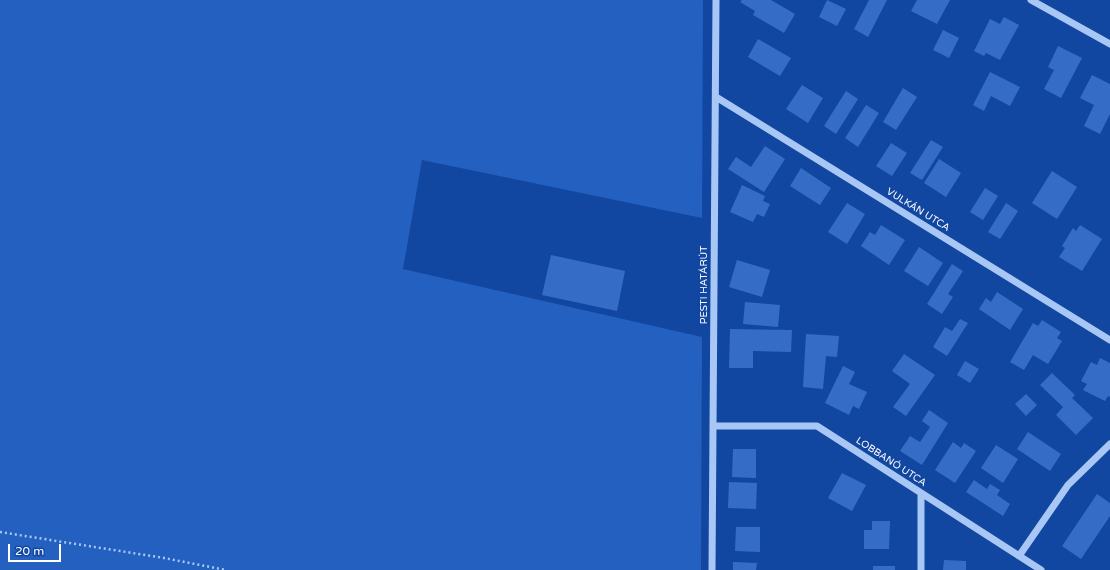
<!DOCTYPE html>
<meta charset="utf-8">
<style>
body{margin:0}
#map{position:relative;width:1110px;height:570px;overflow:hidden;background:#1147a1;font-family:"Varela Round",sans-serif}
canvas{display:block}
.scale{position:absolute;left:8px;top:544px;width:53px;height:18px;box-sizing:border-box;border:2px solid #fff;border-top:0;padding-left:5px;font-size:12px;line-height:14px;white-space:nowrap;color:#fff;-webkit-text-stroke:3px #1147a1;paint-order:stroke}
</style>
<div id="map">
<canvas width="1110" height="570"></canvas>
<div class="scale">20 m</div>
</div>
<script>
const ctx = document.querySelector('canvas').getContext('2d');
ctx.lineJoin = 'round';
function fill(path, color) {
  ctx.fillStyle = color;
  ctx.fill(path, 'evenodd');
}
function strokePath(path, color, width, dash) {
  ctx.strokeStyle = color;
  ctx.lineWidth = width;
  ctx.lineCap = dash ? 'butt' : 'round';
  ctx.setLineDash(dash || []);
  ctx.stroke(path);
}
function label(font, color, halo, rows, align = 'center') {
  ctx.font = font + ' "Varela Round",sans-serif';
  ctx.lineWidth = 4;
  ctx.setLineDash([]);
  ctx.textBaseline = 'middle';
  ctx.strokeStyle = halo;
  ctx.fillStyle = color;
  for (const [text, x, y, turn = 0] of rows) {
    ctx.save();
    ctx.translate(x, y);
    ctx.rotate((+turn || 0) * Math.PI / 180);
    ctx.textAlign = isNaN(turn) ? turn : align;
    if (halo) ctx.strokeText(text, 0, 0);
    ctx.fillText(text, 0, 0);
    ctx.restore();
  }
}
const green = new Path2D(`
 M0,0H703L702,218L422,160L403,269L702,337L701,570H0Z`);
const building = new Path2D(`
 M742,0H771L795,14L784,33L753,15L755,11L740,2Z
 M827,0L846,9L837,26L819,17Z
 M869,0H887L868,37L854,29Z
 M917,0H950L937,24L911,11Z
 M1004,17L1019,25L1000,60L986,53L984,56L974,51L990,19L1000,24Z
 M943,30L959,38L949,58L933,50Z
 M758,39L791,58L780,76L748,57Z
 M1058,46L1082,58L1061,98L1044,89L1054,70L1048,67Z
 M990,72L1020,87L1010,106L991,96L984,111L973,105Z
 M1092,75L1110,84V114L1100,134L1084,126L1094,105L1080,98Z
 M802,85L823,98L808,123L786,109Z
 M903,88L917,97L896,130L883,122Z
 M846,91L858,99L836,134L824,126Z
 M866,105L879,113L858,147L845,138Z
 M931,140L943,147L922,180L910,173Z
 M891,143L907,153L892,176L876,166Z
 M765,146L785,159L764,192L728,169L736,157L751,167Z
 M939,159L961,173L946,197L924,183Z
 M801,168L831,188L820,205L790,186Z
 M1052,171L1077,187L1057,219L1032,203Z
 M742,185L765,196L763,201L770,204L764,217L757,214L753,222L730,212Z
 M985,188L998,196L983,220L970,212Z
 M847,203L865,214L847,244L828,232Z
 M1006,203L1018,211L1000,239L988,232Z
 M881,225L905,240L889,265L861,246L870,232L875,235Z
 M1080,225L1102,239L1082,271L1059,257L1065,248L1062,246L1073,228L1076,231Z
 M919,247L943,263L928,286L904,271Z
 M551,255L625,271L617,311L542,295Z
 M737,260L770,270L762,297L729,287Z
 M952,264L963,271L948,294L953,297L942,314L927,304Z
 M997,292L1023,309L1010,330L979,309L986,298L991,302Z
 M745,302L780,305L778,327L743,324Z
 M960,319L968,323L947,356L933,347L945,327L952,331Z
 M1042,320L1061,332L1057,338L1062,341L1048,364L1033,355L1024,370L1010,362L1033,323L1038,326Z
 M730,329L792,330L791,352L753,351V368H729Z
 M806,334L839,336L837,357L826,356L823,389L803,387Z
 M904,354L935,375L906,416L893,407L910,384L892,371Z
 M1100,358L1110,363V397L1108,396L1105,401L1083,390L1087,384L1081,381L1091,362L1097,365Z
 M965,361L979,369L970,383L957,375Z
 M843,366L855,372L849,384L867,392L859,409L853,406L849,415L825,403Z
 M1052,373L1075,395L1072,398L1093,418L1076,435L1056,415L1063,407L1040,385Z
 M1026,394L1037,405L1026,416L1015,404Z
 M929,410L948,423L922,465L900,451L910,436L920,442L930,427L922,421Z
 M1028,432L1061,454L1050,471L1017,449Z
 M953,442L961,448L964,443L976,451L955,483L935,470Z
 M996,445L1018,459L1003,483L981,468Z
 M733,449H756V478L732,477Z
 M842,473L866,485L852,511L828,498Z
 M974,480L987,489L990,484L1000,490L997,495L1010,504L1003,516L966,492Z
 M729,482L757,483L756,509L728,508Z
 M1097,494L1110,503V516L1081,559L1062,546Z
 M872,521H890L889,549H864V530H872Z
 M736,527H760V552L735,551Z
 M944,560L966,561V570H943Z
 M733,562L757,563L756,570H733Z
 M873,566H895V570H873Z`);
const path = new Path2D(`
 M0,532L164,558L226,570`);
const minor = new Path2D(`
 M1031,0L1110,44
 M716,97L1110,340
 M713,426H817L1041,570
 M1019,556L1068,485L1110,444
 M712,570L716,0
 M921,570V493`);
const streetNames = [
 ["VULKÁN UTCA",918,210,32],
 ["PESTI HATÁRÚT",704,285,-90],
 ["LOBBANÓ UTCA",891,462,33]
];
fill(green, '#2360c0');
fill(building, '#356dc6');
strokePath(path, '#a9c7f5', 2.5, [2, 3]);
strokePath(minor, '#a9c7f5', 7);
label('10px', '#fff', '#1147a1', streetNames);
</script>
